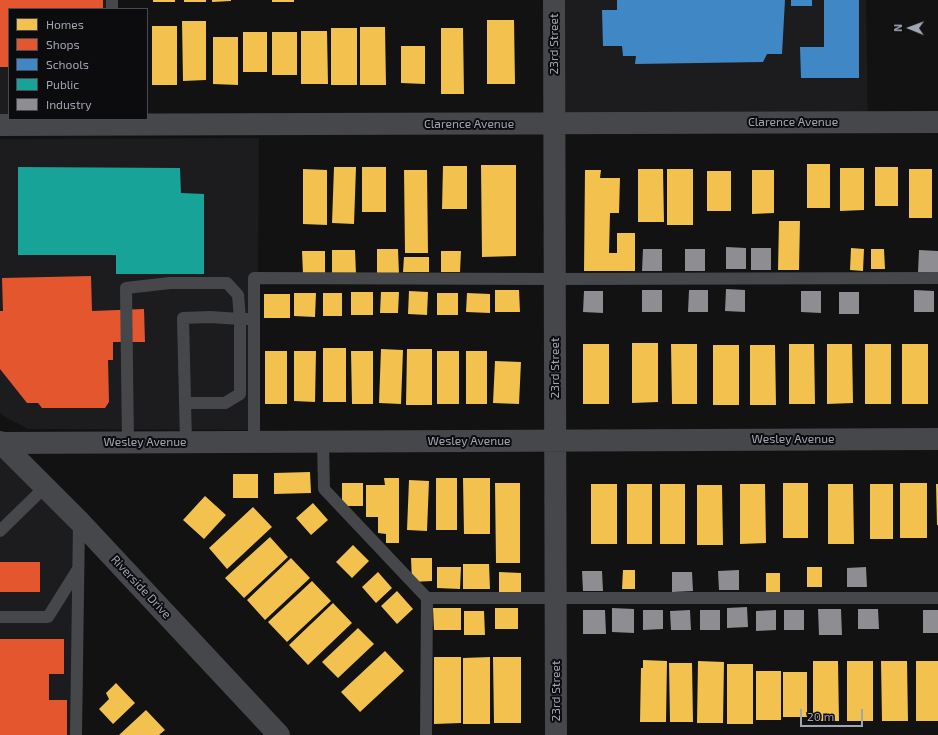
<!DOCTYPE html>
<style>
body{margin:0}
#map{position:relative;width:938px;height:735px;overflow:hidden;background:#121212;font-family:"Exo 2",sans-serif}
canvas{display:block}
.legend{position:absolute;left:8px;top:8px;width:140px;height:112px;box-sizing:border-box;background:#0c0c0e;border:1px solid #484a51;margin:0;padding:5px 7px;list-style:none;font-size:12px;color:#a1a6b5}
.legend li{display:flex;align-items:center;gap:8px;height:20px}
.legend b{width:20px;border:1px solid #484a51}
.north{position:absolute;left:890px;top:8px;width:40px;height:40px;-webkit-text-stroke:3px #0c0c0e;paint-order:stroke;rotate:271deg;font-size:11px;font-weight:700;line-height:16px;text-align:center;color:#a1a6b5}
.north::after{content:'';display:block;margin:auto;width:14px;height:18px;background:#a1a6b5;clip-path:polygon(50% 0,100% 100%,50% 72%,0 100%)}
.scale{position:absolute;left:800px;top:709px;width:63px;height:18px;box-sizing:border-box;border:2px solid #a1a6b5;border-top:0;padding-left:5px;font-size:12px;line-height:14px;white-space:nowrap;color:#a1a6b5;-webkit-text-stroke:3px #0c0c0e;paint-order:stroke}
</style>
<div id="map">
<canvas width="938" height="735"></canvas>
<ul class="legend">
<li><b style="height:11px;background:#f2c14e"></b>Homes</li>
<li><b style="height:11px;background:#e4572e"></b>Shops</li>
<li><b style="height:11px;background:#3f88c5"></b>Schools</li>
<li><b style="height:11px;background:#17a398"></b>Public</li>
<li><b style="height:11px;background:#8d8d92"></b>Industry</li>
</ul>
<div class="north">N</div>
<div class="scale">20 m</div>
</div>
<script>
const ctx = document.querySelector('canvas').getContext('2d');
ctx.lineJoin = 'round';
function fill(path, color) {
  ctx.fillStyle = color;
  ctx.fill(path, 'evenodd');
}
function strokePath(path, color, width, dash) {
  ctx.strokeStyle = color;
  ctx.lineWidth = width;
  ctx.lineCap = dash ? 'butt' : 'round';
  ctx.setLineDash(dash || []);
  ctx.stroke(path);
}
function label(font, color, halo, rows, align = 'center') {
  ctx.font = font + ' "Exo 2",sans-serif';
  ctx.lineWidth = 4;
  ctx.setLineDash([]);
  ctx.textBaseline = 'middle';
  ctx.strokeStyle = halo;
  ctx.fillStyle = color;
  for (const [text, x, y, turn = 0] of rows) {
    ctx.save();
    ctx.translate(x, y);
    ctx.rotate((+turn || 0) * Math.PI / 180);
    ctx.textAlign = isNaN(turn) ? turn : align;
    if (halo) ctx.strokeText(text, 0, 0);
    ctx.fillText(text, 0, 0);
    ctx.restore();
  }
}
const built = new Path2D(`
 M0,0H116V9H9V119L0,121Z
 M550,0H866L868,126L551,128Z
 M259,138L257,430L28,429L5,417L0,413V139Z
 M0,447L82,530V735H0Z`);
const homes = new Path2D(`
 M153,0H175V2H153Z
 M184,0H206V2H184Z
 M212,0H231V1L212,2Z
 M272,0H294V2H272Z
 M487,20H514L515,84H487Z
 M182,21H206V80L183,81Z
 M152,26H177V85H152Z
 M360,27H385L386,85H360Z
 M331,28H357V85H331Z
 M441,28H463L464,94H441Z
 M301,31H327L328,84H301Z
 M243,32H267V72H243Z
 M272,32H297V75H272Z
 M213,37H238V85L213,84Z
 M401,46H425V84L401,83Z
 M807,164H830V208H807Z
 M481,165H516V256L482,257Z
 M443,166H467V209H442Z
 M334,167H356L354,224L332,223Z
 M362,167H386V212H362Z
 M875,167H898V206H875Z
 M840,168H864V210L840,211Z
 M303,169L327,170V225L303,224Z
 M638,169H663L664,222H638Z
 M667,169H693V225H667Z
 M909,169H932V218H909Z
 M404,170H427L428,253H405Z
 M585,170H601L600,178H620L619,213H610L609,253H617V233H635V271H584Z
 M752,170H774V213L752,214Z
 M707,171H731V211H707Z
 M779,221H800L799,270H778Z
 M851,248L864,249L863,271L850,270Z
 M377,249H398L399,274H377Z
 M871,249H884L885,269H871Z
 M332,250H355L356,274H332Z
 M302,251H325V274H303Z
 M441,251H461L460,272H441Z
 M404,257H429V272H403Z
 M495,290H519L520,312H495Z
 M409,291L428,292L427,315L408,314Z
 M351,292H373V315H351Z
 M381,292H399L398,313H380Z
 M294,293H316L315,317L294,316Z
 M323,293H342V316H323Z
 M437,293H458V315H437Z
 M467,293L490,294V313L466,312Z
 M264,294H290V318H264Z
 M632,343H658V402L632,403Z
 M583,344H609V404H583Z
 M671,344H697V404H672Z
 M789,344H814L815,404H789Z
 M827,344H852L853,403L827,404Z
 M865,344H891V404H865Z
 M902,344H928V404H902Z
 M713,345H739V405H713Z
 M750,345H775L776,405H750Z
 M323,348H346V402H323Z
 M381,349L403,350L401,404L379,403Z
 M407,349H432V405H406Z
 M265,351H287V404H265Z
 M294,351H316L315,402L294,401Z
 M351,351H373V404H352Z
 M437,351H459V404H437Z
 M466,351H487V404H466Z
 M495,361L521,362L519,404L493,403Z
 M310,472L311,493L274,494V473Z
 M233,474H258V498H233Z
 M384,478H399V543H386V534L378,533V517H366V485H385Z
 M436,478H457V530H436Z
 M463,478H490V534H464Z
 M409,480L429,481L427,531L407,530Z
 M342,483H363V506H342Z
 M495,483H520V563H496Z
 M783,483H808V538H783Z
 M900,483H927V538H900Z
 M591,484H617V544H591Z
 M627,484H652V544H627Z
 M660,484H685V544H660Z
 M740,484H765L766,543L740,544Z
 M828,484H853L854,544H828Z
 M870,484H893V539H870Z
 M936,484H938V525H937Z
 M697,485H722L723,545H697Z
 M205,496L226,515L204,539L183,520Z
 M313,503L328,520L311,535L296,518Z
 M253,507L272,527L227,569L209,548Z
 M270,537L288,557L244,598L225,578Z
 M353,545L369,561L352,578L336,562Z
 M291,558L310,578L265,620L247,600Z
 M411,558H432V581L412,582Z
 M463,564H489L490,589H463Z
 M437,567H461L460,589L437,588Z
 M807,567H822V587H807Z
 M623,570H635V589H622Z
 M378,572L392,588L376,603L362,587Z
 M499,572L521,573V593H499Z
 M766,573H780V592H766Z
 M312,581L331,601L287,642L268,622Z
 M397,591L413,609L397,624L381,606Z
 M333,603L352,623L308,665L289,645Z
 M433,608H461V630H434Z
 M495,608H518V629H495Z
 M464,611H484L485,635H464Z
 M358,628L374,644L338,678L322,662Z
 M385,651L404,671L360,712L341,692Z
 M434,657H461V723L434,724Z
 M490,657V724H463V658Z
 M493,657H521V723H494Z
 M643,660L667,661L666,722H640L641,668H643Z
 M698,661L724,662L723,723H697Z
 M813,661H838L839,721H813Z
 M847,661H873V721H847Z
 M881,661H907L908,721H882Z
 M916,661H938V721H916Z
 M669,663H692L693,722H670Z
 M727,664H753V724H727Z
 M756,671H781V720H756Z
 M783,672H807V717H783Z
 M116,683L135,703L113,724L99,709L109,699L106,693Z
 M146,710L165,730L159,735H119Z`);
const shops = new Path2D(`
 M0,0H103V9H9V67H0Z
 M91,276L92,311L144,309L145,342H113V360H108L109,402L105,408H42L38,403H27L0,369V311H3L2,278Z
 M0,562H40V592H0Z
 M0,639H64V674H49V700H67V735H0Z`);
const schools = new Path2D(`
 M617,0H785L782,54H767L763,62L635,64L636,56H623L622,46H603L602,10H617Z
 M791,0H812V6H791Z
 M824,0H859V78H801L800,47H824Z`);
const public = new Path2D(`
 M18,167L180,168L181,193L204,194V274H116V255H18Z`);
const industry = new Path2D(`
 M726,247L746,248V269H726Z
 M751,248H771V270H751Z
 M643,249H662V271H642Z
 M685,249H705V271H685Z
 M919,250L938,251V272H918Z
 M726,289L745,290V312L725,311Z
 M642,290H662V312H642Z
 M689,290H708V312H688Z
 M914,290L934,291V312H914Z
 M584,291H603V313L583,312Z
 M801,291H821V313L801,312Z
 M839,292H859V314H839Z
 M866,567L867,587H847V568Z
 M739,570V590H719L718,571Z
 M582,571H602L603,591H583Z
 M672,572H692L693,591L672,592Z
 M747,607L748,627L727,628V608Z
 M612,608L634,609V633L612,632Z
 M818,609H841L842,635H819Z
 M858,609H878L879,629H858Z
 M583,610H605L606,634H583Z
 M643,610H663V629L643,630Z
 M690,610L691,630H671L670,611Z
 M700,610H720V630H700Z
 M776,610V630L756,631V611Z
 M784,610H804V630H784Z
 M923,610H938V633H923Z`);
const service = new Path2D(`
 M112,0V9
 M185,403H225L240,394V319L210,317L183,318L186,442
 M323,441L324,489L427,598L426,735
 M128,442L126,288L170,283H227L238,295L240,319H247
 M254,442V278L555,279L938,278
 M0,531L45,487
 M427,598H938
 M0,617H48L78,569
 M76,735L79,522`);
const minor = new Path2D(`
 M554,0L556,735
 M0,125L938,122
 M0,443L938,439`);
const tertiary = new Path2D(`
 M0,442L79,521L279,735`);
const streetNames = [
 ["23rd Street",554,44,-90],
 ["Clarence Avenue",793,122],
 ["Clarence Avenue",469,124],
 ["23rd Street",555,368,-90],
 ["Wesley Avenue",793,439],
 ["Wesley Avenue",469,441],
 ["Wesley Avenue",145,442],
 ["Riverside Drive",141,587,47],
 ["23rd Street",556,691,-90]
];
fill(built, '#1c1c1e');
fill(homes, '#f2c14e');
fill(shops, '#e4572e');
fill(schools, '#3f88c5');
fill(public, '#17a398');
fill(industry, '#8d8d92');
strokePath(service, '#46474b', 12);
strokePath(minor, '#46474b', 22);
strokePath(tertiary, '#46474b', 22);
label('12px', '#a1a6b5', '#0c0c0e', streetNames);
</script>
